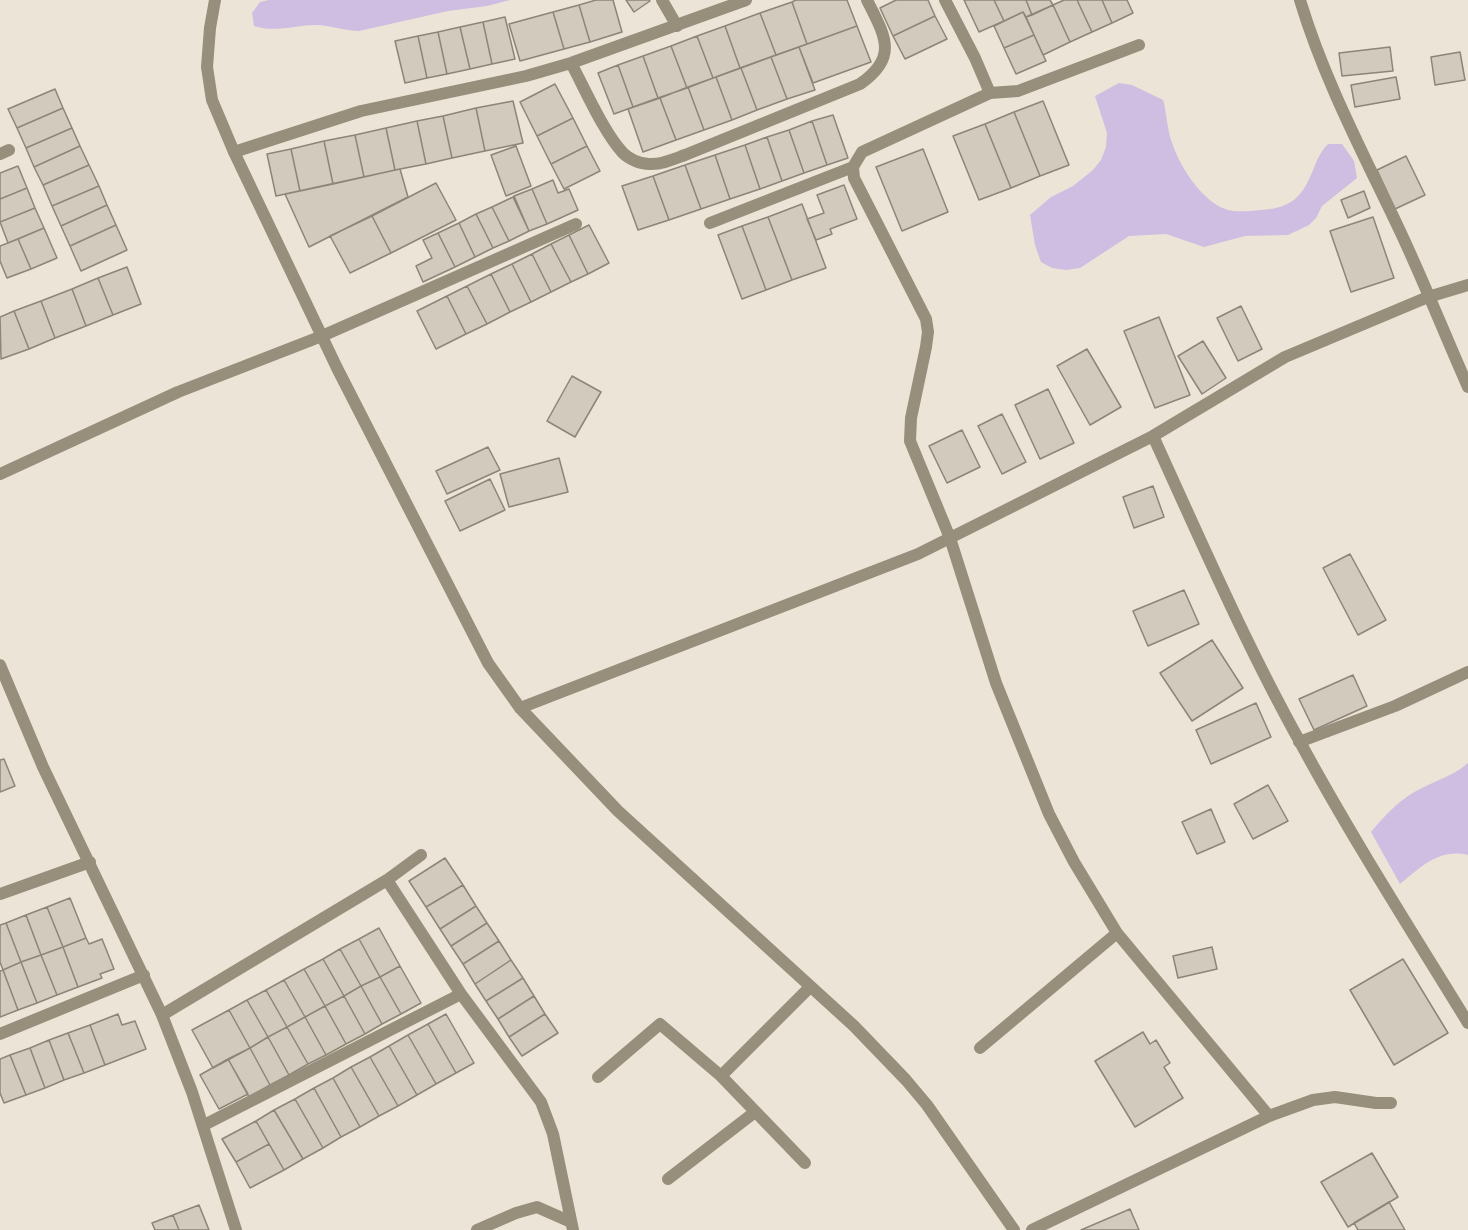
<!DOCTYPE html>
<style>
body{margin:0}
canvas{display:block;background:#ece4d6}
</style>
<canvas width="1468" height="1230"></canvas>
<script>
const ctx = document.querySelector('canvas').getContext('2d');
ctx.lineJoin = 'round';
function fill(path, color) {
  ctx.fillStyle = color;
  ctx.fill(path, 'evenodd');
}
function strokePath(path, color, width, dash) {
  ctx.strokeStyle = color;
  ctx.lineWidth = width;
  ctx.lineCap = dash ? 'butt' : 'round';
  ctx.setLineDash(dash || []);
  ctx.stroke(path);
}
const green = new Path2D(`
 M269,0H510L487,6L448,11L359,31C344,31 330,25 316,25C295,25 275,33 254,26L252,13L260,2Z
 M1119,83L1132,85L1163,100C1166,110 1166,117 1168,127C1172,155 1199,202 1228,210C1235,212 1244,211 1251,211C1268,209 1281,210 1295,199C1313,184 1312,160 1328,144H1342L1354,161L1357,178L1322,206L1316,218L1309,225L1288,235L1245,236L1204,247L1166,234L1129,236L1080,268L1066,270L1052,268L1041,262L1035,245L1030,215L1051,197L1073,186L1093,170L1101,160L1106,147L1107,133L1095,96Z
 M1468,763V855C1439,848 1421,867 1400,884L1371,832C1386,814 1401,798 1422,788C1439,779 1453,776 1468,763Z`);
const building = new Path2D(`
 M596,0H613L622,32L590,42L579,5Z
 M626,0H649L650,1L634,12Z
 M796,0H847L857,26L807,44L792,2Z
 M896,0H928L935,16L893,36L880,8Z
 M964,0H994L1004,21L979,32Z
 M994,0H1026L1032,15L1026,17L1023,12L1004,21Z
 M1026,0H1050L1053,5L1032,15Z
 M1064,0H1077L1092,32L1070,42L1053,5Z
 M1077,0H1102L1112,23L1092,32Z
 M1102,0H1127L1133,13L1112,23Z
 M792,2L807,44L776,55L760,13Z
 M579,5L590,42L564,49L553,12Z
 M1053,5L1070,42L1043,55L1026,17Z
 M553,12L564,49L520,61L509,24Z
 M1023,12L1034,35L1004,48L994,26Z
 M760,13L776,55L740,68L725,26Z
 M935,16L947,39L905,59L893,36Z
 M505,17L515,59L492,64L483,22Z
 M483,22L492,64L470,69L460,27Z
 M725,26L740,68L713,78L697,36Z
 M857,26L871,62L813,83L799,47Z
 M460,27L470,69L447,74L438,32Z
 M438,32L447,74L427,78L418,36Z
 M1034,35L1046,61L1016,74L1004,48Z
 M418,36L427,78L405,83L395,41Z
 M697,36L713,78L687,88L671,46Z
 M671,46L687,88L658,98L643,56Z
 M799,47L815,90L787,99L771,57Z
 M1390,47L1393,71L1342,76L1339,53Z
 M1460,52L1465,80L1435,85L1431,57Z
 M643,56L658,98L633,107L618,65Z
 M771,57L787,99L757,110L741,68Z
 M618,65L633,107L614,114L598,73Z
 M741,68L757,110L732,120L716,77Z
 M716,77L732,120L704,130L688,87Z
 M1396,77L1400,99L1355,107L1351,85Z
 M555,84L573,118L537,136L520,102Z
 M688,87L704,130L676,140L660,98Z
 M55,89L63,108L17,128L8,109Z
 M660,98L676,140L643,152L628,109Z
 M513,101L523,143L485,151L476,108Z
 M1043,101L1069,165L1040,176L1014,112Z
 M63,108L72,128L26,148L17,128Z
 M476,108L485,151L452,158L443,116Z
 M1014,112L1040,176L1011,188L985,124Z
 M833,115L848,158L827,165L812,121Z
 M443,116L452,158L426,164L417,121Z
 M573,118L587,146L551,164L537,136Z
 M417,121L426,164L395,170L386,128Z
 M812,121L827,165L804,173L789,130Z
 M985,124L1011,188L979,200L953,136Z
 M72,128L80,146L34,167L26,148Z
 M386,128L395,170L364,177L355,135Z
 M789,130L804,173L782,181L767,137Z
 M355,135L364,177L333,184L324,141Z
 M767,137L782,181L760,189L745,145Z
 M324,141L333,184L300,191L291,149Z
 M745,145L760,189L730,199L715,155Z
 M80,146L89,165L43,185L34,167Z
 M516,146L531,186L506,196L491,155Z
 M587,146L600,171L564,189L551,164Z
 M291,149L300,191L276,196L267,154Z
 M923,149L948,212L902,231L876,167Z
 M715,155L730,199L701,209L685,165Z
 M1406,156L1425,195L1395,209L1377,170Z
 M89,165L99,186L52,206L43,185Z
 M685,165L701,209L669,220L653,176Z
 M18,166L27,188L0,199V173Z
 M400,169L408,197L309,247L285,194Z
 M653,176L669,220L638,230L622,186Z
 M553,180L558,193L569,189L578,210L547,224L532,189Z
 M436,183L456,220L391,253L372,216Z
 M844,185L857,219L830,229L832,234L816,240L807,219L824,213L817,195Z
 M99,186L107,205L61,226L52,206Z
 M27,188L35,208L0,222V199Z
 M532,189L547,224L529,231L514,196Z
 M1364,191L1370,208L1348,218L1341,200Z
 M513,197L529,231L509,241L492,207Z
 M802,204L826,268L792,280L768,217Z
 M107,205L116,225L70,246L61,226Z
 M492,207L509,241L493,248L476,214Z
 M35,208L44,228L8,243L0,222Z
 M476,214L493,248L475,257L459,223Z
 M372,216L391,253L350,273L330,236Z
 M768,217L792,280L766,290L742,226Z
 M1373,217L1394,278L1351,292L1330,231Z
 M459,223L475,257L455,267L438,233Z
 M116,225L127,250L81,271L70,246Z
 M589,225L609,263L588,274L569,235Z
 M742,226L766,290L742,299L718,235Z
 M44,228L57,258L31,269L18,239Z
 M438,233L455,267L423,282L416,266L432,258L423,240Z
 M569,235L588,274L571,282L551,244Z
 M18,239L31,269L7,278L0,261V246Z
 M551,244L571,282L551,292L532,254Z
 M532,254L551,292L531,302L512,264Z
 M512,264L531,302L510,312L491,274Z
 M127,267L141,304L113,315L98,278Z
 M491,274L510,312L487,324L467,286Z
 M98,278L113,315L86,326L72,289Z
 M467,286L487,324L466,334L447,296Z
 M72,289L86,326L55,338L41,301Z
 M447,296L466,334L436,349L417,311Z
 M41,301L55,338L29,349L14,311Z
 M1241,306L1262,349L1238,361L1217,318Z
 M14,311L29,349L1,359L0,317Z
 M1159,317L1190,395L1155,408L1124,331Z
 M1203,341L1226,378L1202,394L1178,356Z
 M1087,349L1121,407L1090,425L1057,366Z
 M572,376L601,392L575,437L547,421Z
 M1048,389L1074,443L1040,459L1015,405Z
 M1002,414L1026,462L1002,474L978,426Z
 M962,430L980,467L947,483L929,446Z
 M488,447L500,470L447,494L436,471Z
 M559,458L568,492L509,507L500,474Z
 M490,479L505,510L460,531L445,501Z
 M1153,486L1164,517L1134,528L1123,497Z
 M1350,554L1386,620L1358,635L1323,568Z
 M1184,590L1199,624L1148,646L1133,611Z
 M1212,640L1243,688L1192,721L1160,673Z
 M1353,675L1367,706L1314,730L1299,699Z
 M1256,703L1271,737L1211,764L1196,730Z
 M4,759L15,786L0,792V760Z
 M1268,785L1288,821L1253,839L1234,804Z
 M1211,809L1225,842L1197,854L1182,822Z
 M445,858L463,885L426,907L409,881Z
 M463,885L476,906L440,929L426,907Z
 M70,898L86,938L63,947L47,907Z
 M476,906L487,923L451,946L440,929Z
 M47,907L63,947L41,955L26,915Z
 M26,915L41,955L21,962L6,923Z
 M6,923L21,962L3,970L0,962V925Z
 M487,923L499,941L463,964L451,946Z
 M379,928L400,966L380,977L359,939Z
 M86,938L89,944L102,939L114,969L100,974L102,978L78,987L63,947Z
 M359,939L380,977L361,986L340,949Z
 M499,941L511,960L475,984L463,964Z
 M63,947L78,987L57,995L41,955Z
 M1212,947L1217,969L1178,978L1173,956Z
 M340,949L361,986L344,996L323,959Z
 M41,955L57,995L37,1003L21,962Z
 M323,959L344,996L325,1006L304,969Z
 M1403,959L1448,1033L1394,1065L1350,990Z
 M511,960L523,978L486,1001L475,984Z
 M21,962L37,1003L18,1010L3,970Z
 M400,966L421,1003L401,1014L380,977Z
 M304,969L325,1006L305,1017L284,980Z
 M3,970L18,1010L0,1017V971Z
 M380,977L401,1014L382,1024L361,986Z
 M523,978L534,996L498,1019L486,1001Z
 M284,980L305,1017L287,1027L266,990Z
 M361,986L382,1024L365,1034L344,996Z
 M266,990L287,1027L268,1037L247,1000Z
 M344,996L365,1034L346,1044L325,1006Z
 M534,996L545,1014L509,1037L498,1019Z
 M247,1000L268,1037L250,1048L229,1010Z
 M325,1006L346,1044L326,1055L305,1017Z
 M229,1010L250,1048L213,1068L192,1030Z
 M118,1014L122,1025L135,1021L146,1049L105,1065L90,1025Z
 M446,1014L474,1063L456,1073L428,1024Z
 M545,1014L558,1033L522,1056L509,1037Z
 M305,1017L326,1055L308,1064L287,1027Z
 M428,1024L456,1073L436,1084L408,1035Z
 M90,1025L105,1065L84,1073L68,1033Z
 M287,1027L308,1064L289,1075L268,1037Z
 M1143,1032L1150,1044L1156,1040L1170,1063L1164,1067L1183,1098L1135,1127L1095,1061Z
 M68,1033L84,1073L64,1080L49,1040Z
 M408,1035L436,1084L417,1095L389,1046Z
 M268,1037L289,1075L270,1085L250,1048Z
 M49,1040L64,1080L45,1088L30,1048Z
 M389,1046L417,1095L398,1106L370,1057Z
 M30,1048L45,1088L26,1095L10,1055Z
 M250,1048L270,1085L249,1097L228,1059Z
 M10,1055L26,1095L4,1103L0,1093V1059Z
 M370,1057L398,1106L379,1116L351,1067Z
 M228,1059L248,1094L219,1109L200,1075Z
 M351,1067L379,1116L360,1127L333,1078Z
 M333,1078L360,1127L341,1137L314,1088Z
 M314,1088L341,1137L323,1148L295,1099Z
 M295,1099L323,1148L303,1159L274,1110Z
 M274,1110L303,1159L284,1170L256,1121Z
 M256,1121L269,1144L236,1162L222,1139Z
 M269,1144L284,1170L250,1188L236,1162Z
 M1372,1153L1398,1197L1348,1227L1321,1182Z
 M1389,1202L1405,1230H1358L1354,1223Z
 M199,1205L209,1230H179L173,1215Z
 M1130,1209L1139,1230H1081Z
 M173,1215L179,1230H155L152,1223Z`);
const minor = new Path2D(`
 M662,0L677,26
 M945,0L975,58L990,93L862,152L853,167L854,178L926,319L928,332L926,347L911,418L910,441L950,538L996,683L1049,814L1074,862L1117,933L1269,1116
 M1300,0C1324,80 1364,155 1400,231C1424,282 1445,335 1468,387
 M571,63C585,89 604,133 623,153C629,159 640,164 649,164C661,165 674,159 685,155L860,84C899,57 885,36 867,0
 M990,93L1018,91L1139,45
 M234,152L361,111L526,76L571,63L746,0
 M0,154L9,150
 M710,223L853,167
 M1153,436C1200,539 1245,643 1300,742C1352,838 1411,930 1468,1023
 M0,474L178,392L322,336L576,224
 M0,665L43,767L162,1015L192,1092L236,1230
 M520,708L918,554L1153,436L1285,357L1428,297L1468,285
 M1299,742L1395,706L1468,672
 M387,880L421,855
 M0,894L90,862
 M162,1015L387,880L461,994L541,1102L553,1134L573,1230
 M0,1034L144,975
 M980,1048L1117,933
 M721,1076L810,987
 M598,1077L660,1024L721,1076L805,1163
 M204,1125L461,994
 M668,1179L755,1112
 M477,1230L516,1213L537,1207L571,1222
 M1032,1230L1269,1116L1313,1100L1335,1097L1376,1103H1391`);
const tertiary = new Path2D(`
 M215,0L210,28L207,67L212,100L234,152L337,368L488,663L520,708L618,811L854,1026L906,1080L927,1105L1014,1230`);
fill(green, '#d0bde2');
fill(building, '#d2cabc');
strokePath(building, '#8c8578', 1.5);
strokePath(minor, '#988e7c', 12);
strokePath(tertiary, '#988e7c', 12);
</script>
